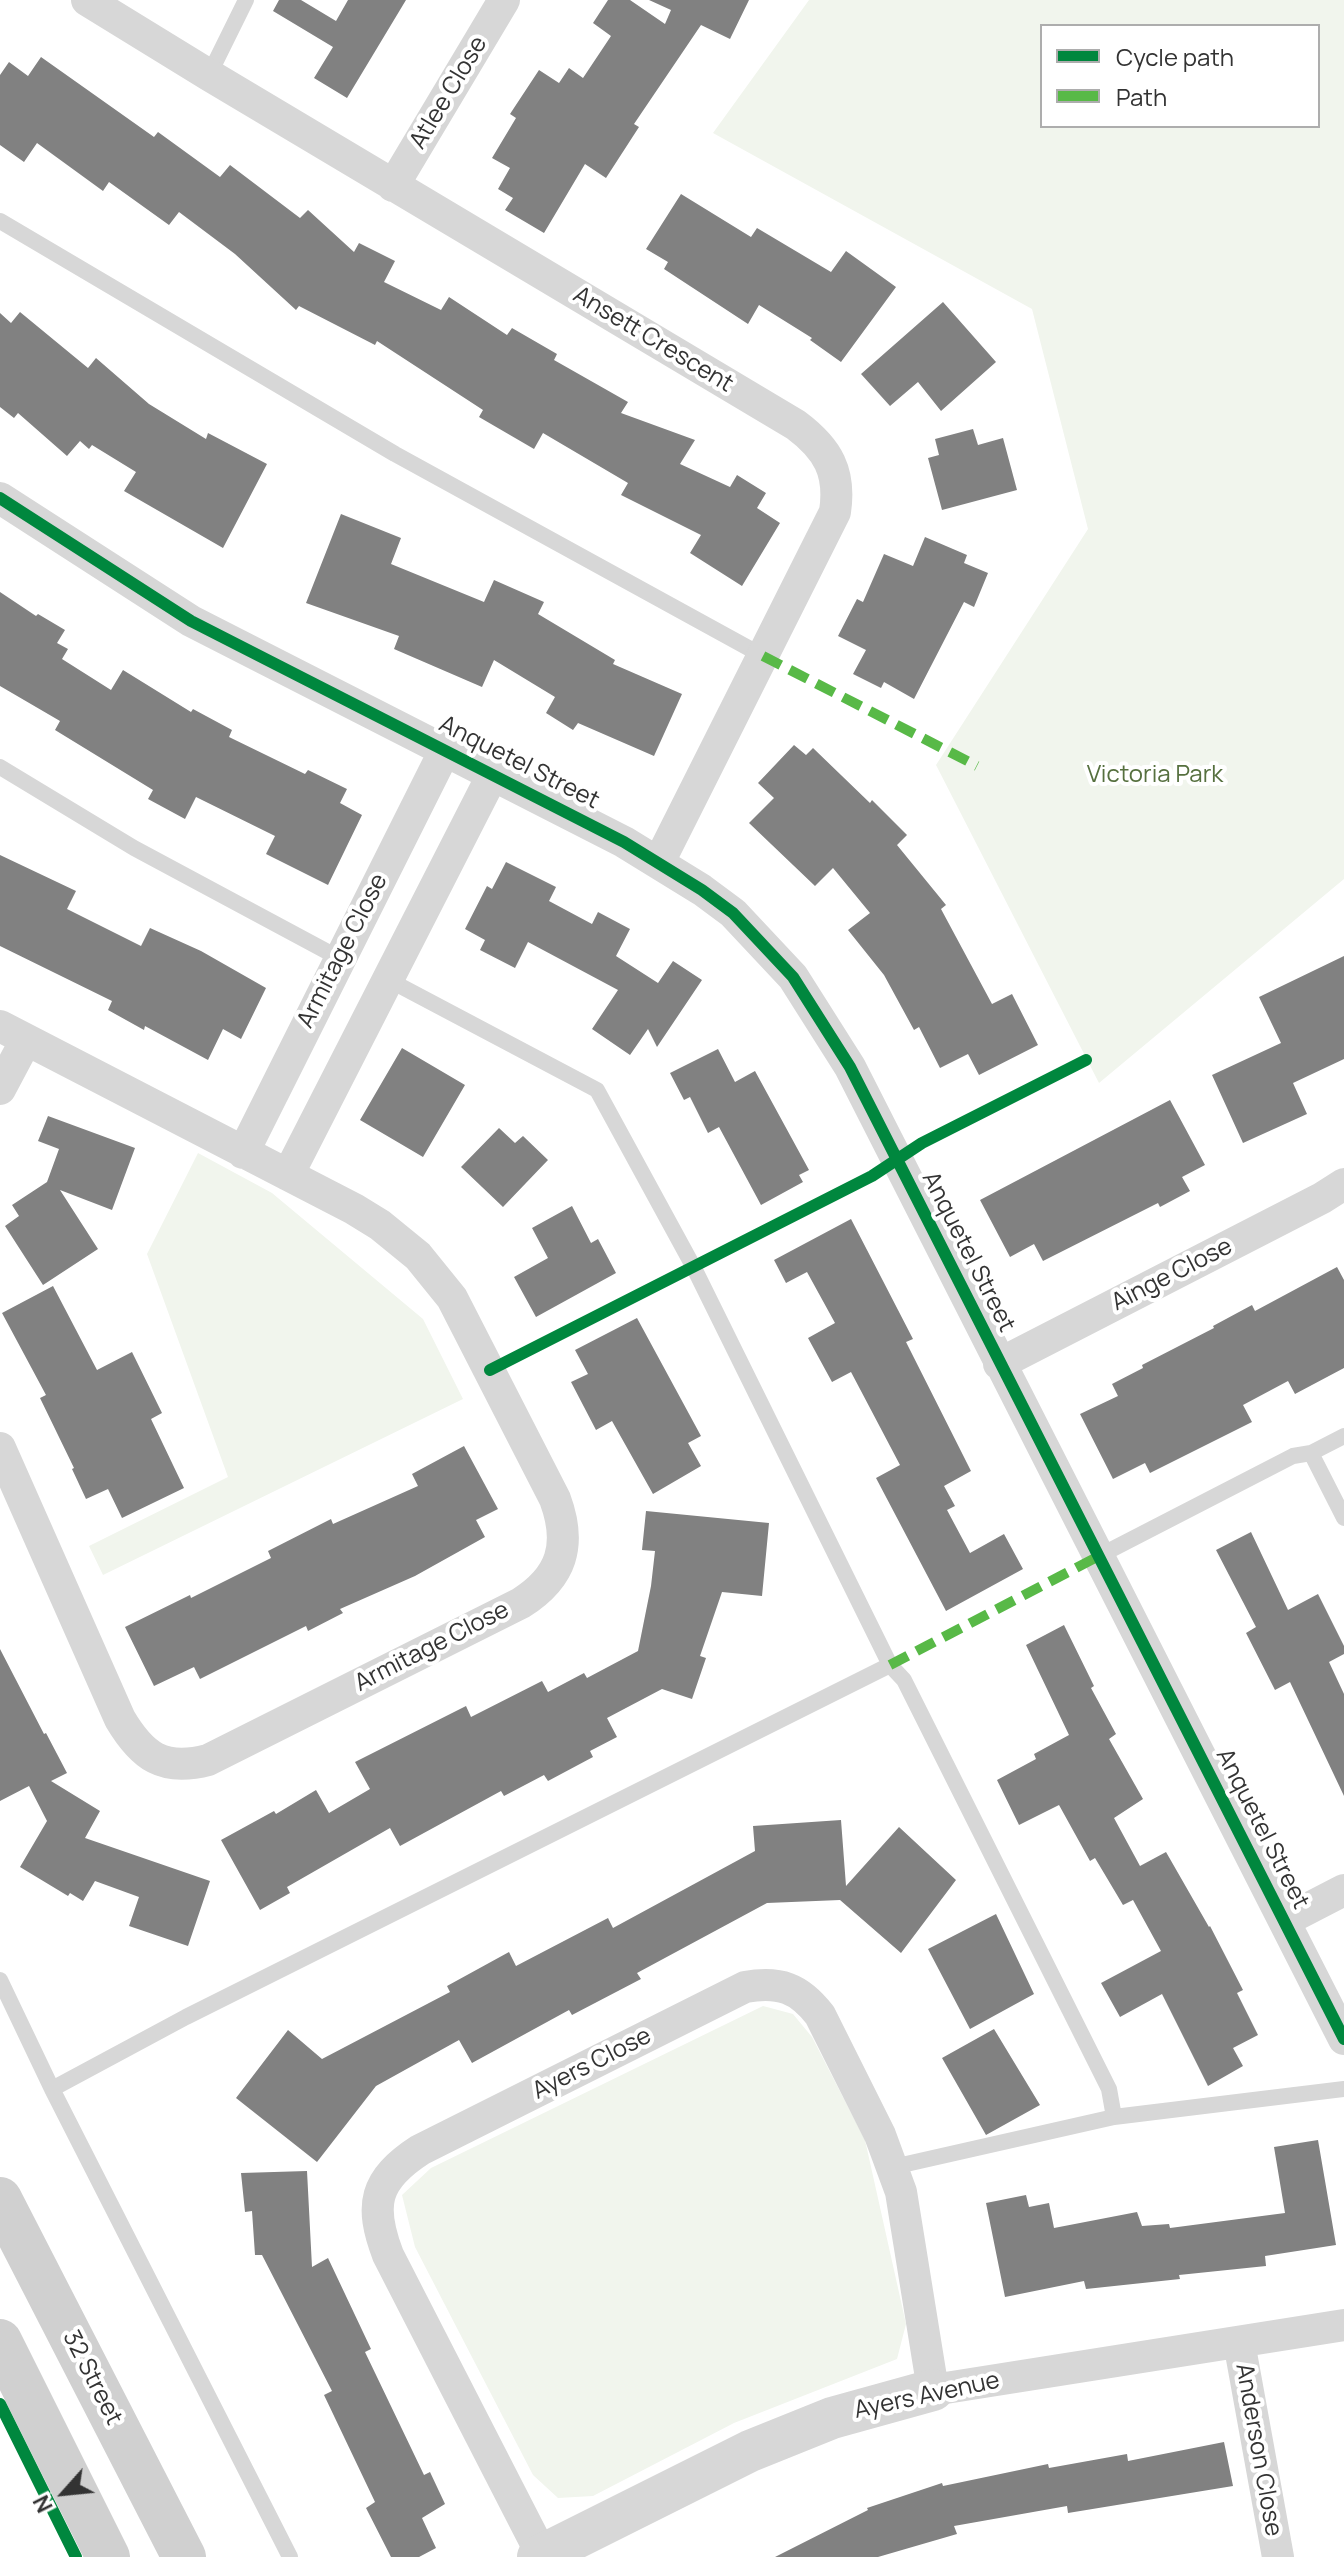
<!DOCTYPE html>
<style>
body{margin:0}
#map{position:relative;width:1344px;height:2557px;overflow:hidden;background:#fff;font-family:Manrope,sans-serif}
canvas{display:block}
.legend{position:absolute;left:1040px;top:24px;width:280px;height:104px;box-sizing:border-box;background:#fff;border:2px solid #adadad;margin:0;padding:10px 14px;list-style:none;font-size:24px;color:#333}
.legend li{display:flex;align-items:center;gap:16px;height:40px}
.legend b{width:40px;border:2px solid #adadad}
.north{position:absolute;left:24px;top:2453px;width:80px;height:80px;-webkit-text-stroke:6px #fff;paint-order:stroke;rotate:243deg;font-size:22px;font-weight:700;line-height:32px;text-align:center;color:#333}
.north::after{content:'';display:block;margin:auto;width:28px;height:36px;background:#333;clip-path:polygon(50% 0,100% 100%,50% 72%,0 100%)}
</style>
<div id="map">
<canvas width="1344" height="2557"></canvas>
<ul class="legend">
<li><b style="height:10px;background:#00873e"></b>Cycle path</li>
<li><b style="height:10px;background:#58b947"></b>Path</li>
</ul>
<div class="north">N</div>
</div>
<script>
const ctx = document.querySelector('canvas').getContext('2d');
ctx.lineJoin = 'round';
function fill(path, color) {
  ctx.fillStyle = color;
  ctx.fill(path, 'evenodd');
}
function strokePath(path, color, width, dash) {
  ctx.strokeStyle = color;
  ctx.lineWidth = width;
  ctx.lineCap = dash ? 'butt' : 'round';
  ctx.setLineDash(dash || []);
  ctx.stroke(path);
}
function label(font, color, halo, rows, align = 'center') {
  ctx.font = font + ' Manrope,sans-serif';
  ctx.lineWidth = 8;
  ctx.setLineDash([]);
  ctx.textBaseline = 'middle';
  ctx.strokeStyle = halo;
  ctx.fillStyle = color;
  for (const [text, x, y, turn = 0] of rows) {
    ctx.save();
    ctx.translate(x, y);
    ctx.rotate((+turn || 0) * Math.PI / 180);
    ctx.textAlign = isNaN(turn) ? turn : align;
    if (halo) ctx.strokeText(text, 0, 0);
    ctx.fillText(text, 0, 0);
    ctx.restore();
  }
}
const green = new Path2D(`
 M809,0H1344V879L1099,1083L936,765L1088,529L1032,309L713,133ZM1318,26V126H1042V26Z
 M198,1153L272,1193L423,1319L463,1399L103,1575L89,1546L228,1477L147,1254Z
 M763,2006L793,2014L812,2037L865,2140L906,2324L897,2359L734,2423L593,2496L558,2498L533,2475L415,2247L402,2195L431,2168Z`);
const building = new Path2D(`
 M279,0H301L336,21L348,0H406L347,98L314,78L333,47L273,11Z
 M608,0H630L665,24L671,10L649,0H749L730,39L701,25L634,124L639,127L606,178L585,164L544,233L505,210L513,198L498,189L510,168L492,158L516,118L510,114L539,70L559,83L569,68L583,78L611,36L593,23Z
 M41,57L154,137L158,132L220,177L230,165L300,218L308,210L354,252L359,243L395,261L384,282L441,310L449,297L507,335L512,328L557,354L554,360L628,402L621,413L695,440L680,464L730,487L737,475L766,493L757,508L780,523L742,586L690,553L701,535L621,495L628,483L543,433L534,449L479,417L483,410L377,341L375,345L299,306L296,310L235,254L179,212L169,225L109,182L103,191L37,143L24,162L0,145V75L9,62L28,76Z
 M681,194L751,237L757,228L831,272L846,251L896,287L841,362L810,340L812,338L759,305L748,324L664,269L668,262L646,249Z
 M943,302L996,362L941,411L918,382L890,406L861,374Z
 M20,312L88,368L96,358L149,404L206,439L208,433L267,464L223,548L124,491L136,472L92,445L89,449L80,441L67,456L18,413L14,418L0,407V313L11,323Z
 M973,429L978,445L1003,438L1017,490L942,510L928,458L939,455L935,439Z
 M341,514L401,538L391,564L484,602L494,580L544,602L538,614L615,660L613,664L682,694L654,756L578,723L573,730L546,713L555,697L494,660L482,687L394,649L399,636L306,603Z
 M925,537L967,555L964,563L988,573L974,607L964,602L914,699L884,682L881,688L853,674L866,650L838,636L857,599L863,602L884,554L913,566Z
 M0,592L36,616L38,614L65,630L57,643L68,649L62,659L111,690L123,670L191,712L193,709L232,730L229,737L305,774L308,770L347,789L340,803L362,815L328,885L266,854L275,836L196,797L185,819L148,799L153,790L55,730L60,721L0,686Z
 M794,745L806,755L813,748L870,803L872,800L907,835L897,845L946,905L941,909L992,1004L1012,994L1038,1045L979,1075L968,1054L940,1068L919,1027L914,1030L884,975L848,930L870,913L833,868L815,886L749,823L774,798L758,783Z
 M0,855L76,891L67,909L141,946L150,928L201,951L266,988L241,1039L223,1029L208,1060L145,1026L144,1030L108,1010L112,1001L0,946Z
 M506,862L556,887L549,901L592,924L598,912L630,929L616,956L658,983L673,961L702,980L657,1047L648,1029L630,1055L592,1029L618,990L528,942L515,968L480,950L485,940L465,929L487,886L492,889Z
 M1344,956V1059L1293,1083L1307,1114L1243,1143L1212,1075L1281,1043L1259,997Z
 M402,1048L465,1085L423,1157L360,1120Z
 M718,1049L735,1082L755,1071L809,1170L799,1175L803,1182L761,1205L719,1127L708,1133L690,1097L684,1100L670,1073Z
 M1170,1100L1205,1165L1182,1177L1190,1191L1160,1207L1158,1203L1043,1261L1034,1244L1010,1257L980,1200Z
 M48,1116L135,1148L112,1210L60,1190L98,1249L43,1285L5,1226L19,1216L12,1205L47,1182L59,1149L38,1141Z
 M499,1128L515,1143L523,1136L548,1160L503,1207L461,1167Z
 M572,1206L591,1243L598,1239L616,1273L536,1317L514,1277L548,1258L532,1228Z
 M851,1219L913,1339L906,1342L971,1471L944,1486L955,1506L947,1510L970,1553L1004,1534L1023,1569L946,1611L876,1478L900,1465L851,1372L832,1382L808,1338L835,1323L807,1272L786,1283L774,1260Z
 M1337,1267L1344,1280V1368L1295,1394L1288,1381L1243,1405L1252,1422L1150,1473L1145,1463L1113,1479L1080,1414L1118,1396L1112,1384L1143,1368L1142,1365L1214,1328L1213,1326L1252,1305L1255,1311Z
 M53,1286L97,1370L132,1352L162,1413L151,1419L184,1488L122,1518L108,1489L86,1499L72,1469L74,1468L40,1398L46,1395L2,1313Z
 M637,1318L701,1436L688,1443L701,1466L653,1494L612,1421L596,1430L571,1382L588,1374L575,1350Z
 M464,1446L498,1509L476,1520L485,1537L415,1576L340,1609L343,1613L308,1631L306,1626L200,1679L194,1667L154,1686L125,1627L190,1595L191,1598L271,1558L268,1551L331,1519L333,1524L418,1486L412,1474Z
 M646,1511L769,1523L762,1596L722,1592L700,1656L706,1658L692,1699L662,1689L607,1718L617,1737L590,1751L593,1757L548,1781L544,1775L504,1796L501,1791L400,1846L390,1828L287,1887L290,1893L260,1910L221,1840L274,1811L276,1814L316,1790L329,1813L370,1789L355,1762L466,1706L471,1717L542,1681L548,1692L584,1673L587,1678L638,1651L651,1586L655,1551L642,1550Z
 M1251,1532L1288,1610L1318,1594L1344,1646V1654L1329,1662L1344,1694V1796L1290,1682L1275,1690L1246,1633L1256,1627L1216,1550Z
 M1064,1625L1094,1686L1091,1688L1116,1734L1109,1739L1143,1799L1114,1818L1140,1866L1166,1852L1209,1927L1210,1926L1243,1990L1237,1993L1258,2035L1233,2048L1243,2066L1208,2086L1162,1994L1120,2017L1101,1983L1161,1951L1133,1900L1123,1905L1095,1858L1090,1861L1059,1805L1019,1825L997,1780L1036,1759L1034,1754L1069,1735L1026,1645Z
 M0,1649L44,1734L46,1733L67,1773L51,1781L100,1811L85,1838L210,1881L188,1946L129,1926L139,1897L95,1881L83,1901L70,1893L68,1896L20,1867L47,1821L29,1786L0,1801Z
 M841,1820L846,1886L899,1827L956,1880L901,1953L840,1900L767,1903L637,1973L641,1979L572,2015L569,2010L472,2063L459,2040L376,2086L317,2162L236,2098L288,2030L322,2059L450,1992L447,1986L509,1952L516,1966L608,1918L613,1928L755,1851L753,1826Z
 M996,1914L1034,1994L970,2029L928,1949Z
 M994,2029L1040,2105L986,2135L942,2058Z
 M1318,2140L1336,2245L1265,2256L1266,2266L1179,2275L1180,2279L1086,2289L1084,2281L1005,2297L986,2203L1026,2195L1029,2207L1049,2203L1054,2228L1137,2212L1142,2226L1169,2224L1170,2228L1285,2213L1274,2147Z
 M307,2171L312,2267L328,2258L371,2349L365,2352L424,2475L430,2472L445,2504L422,2518L436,2548L419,2557H391L366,2508L375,2502L324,2395L332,2391L262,2255H255L252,2211L245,2212L241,2173Z
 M1224,2442L1233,2486L1068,2513L1067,2506L954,2526L957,2534L878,2557H775L868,2510L867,2508L942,2483L943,2486L1048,2464L1049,2468L1127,2454L1128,2461Z`);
const service = new Path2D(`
 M209,75L246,0
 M0,221L395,454L763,656
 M0,767L134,848L339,958
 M389,980L597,1090L693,1266L890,1665L904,1680L1109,2089L1114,2117
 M1311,1453L1344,1518
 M1099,1556L1293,1456L1311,1453L1344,1436
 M0,1980L52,2089L290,2557
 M52,2089L186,2017L890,1665
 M893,2167L1114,2117L1344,2089`);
const minor = new Path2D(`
 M87,0L209,75L796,425C828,449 841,472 835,512L659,862
 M393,186L504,0
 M0,498L191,621L624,842L702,890L733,913L793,977L850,1067L1344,2039
 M0,1026L354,1209L380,1225L418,1256L452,1298L555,1499C572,1545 562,1577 521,1603L208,1760C163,1772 142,1756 120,1719L0,1448
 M0,1089L26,1040
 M243,1153L445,750
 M288,1175L493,774
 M999,1364L1322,1198L1344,1184
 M1284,1921L1344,1890
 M1239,2342L1278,2557
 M542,2555L388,2255C369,2205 374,2180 420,2150L745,1987C780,1981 799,1988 820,2015L880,2135L901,2192L933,2390L1344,2325`);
const tertiary = new Path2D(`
 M538,2557L750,2451L832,2418L933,2390`);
const secondary = new Path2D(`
 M0,2199L184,2557
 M0,2341L108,2557`);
const quiet = new Path2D(`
 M763,656L977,766
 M890,1665L1099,1556`);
const cycleway = new Path2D(`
 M0,498L191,621L624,842L702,890L733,913L793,977L850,1067L1344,2039
 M490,1370L872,1176L922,1143L1086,1060
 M0,2404L76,2557`);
const streetNames = [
 ["Atlee Close",449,93,-59],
 ["Ansett Crescent",653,340,31],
 ["Anquetel Street",519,763,27],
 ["Armitage Close",343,951,-63],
 ["Anquetel Street",968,1252,63],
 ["Ainge Close",1172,1275,-27],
 ["Armitage Close",432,1647,-27],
 ["Anquetel Street",1262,1829,63],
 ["Ayers Close",592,2064,-27],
 ["32 Street",92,2378,63],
 ["Ayers Avenue",927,2396,-12],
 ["Anderson Close",1258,2450,80]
];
const parkNames = [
 ["Victoria Park",1155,775]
];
fill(green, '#f1f5ed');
fill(building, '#818181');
strokePath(service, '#d7d7d7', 16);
strokePath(minor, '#d7d7d7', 32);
strokePath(tertiary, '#d7d7d7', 42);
strokePath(secondary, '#d0d0d0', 44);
strokePath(quiet, '#58b947', 10, [20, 10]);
strokePath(cycleway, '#00873e', 12);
label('24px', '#333', '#fff', streetNames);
label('24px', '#56703f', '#fff', parkNames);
</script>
